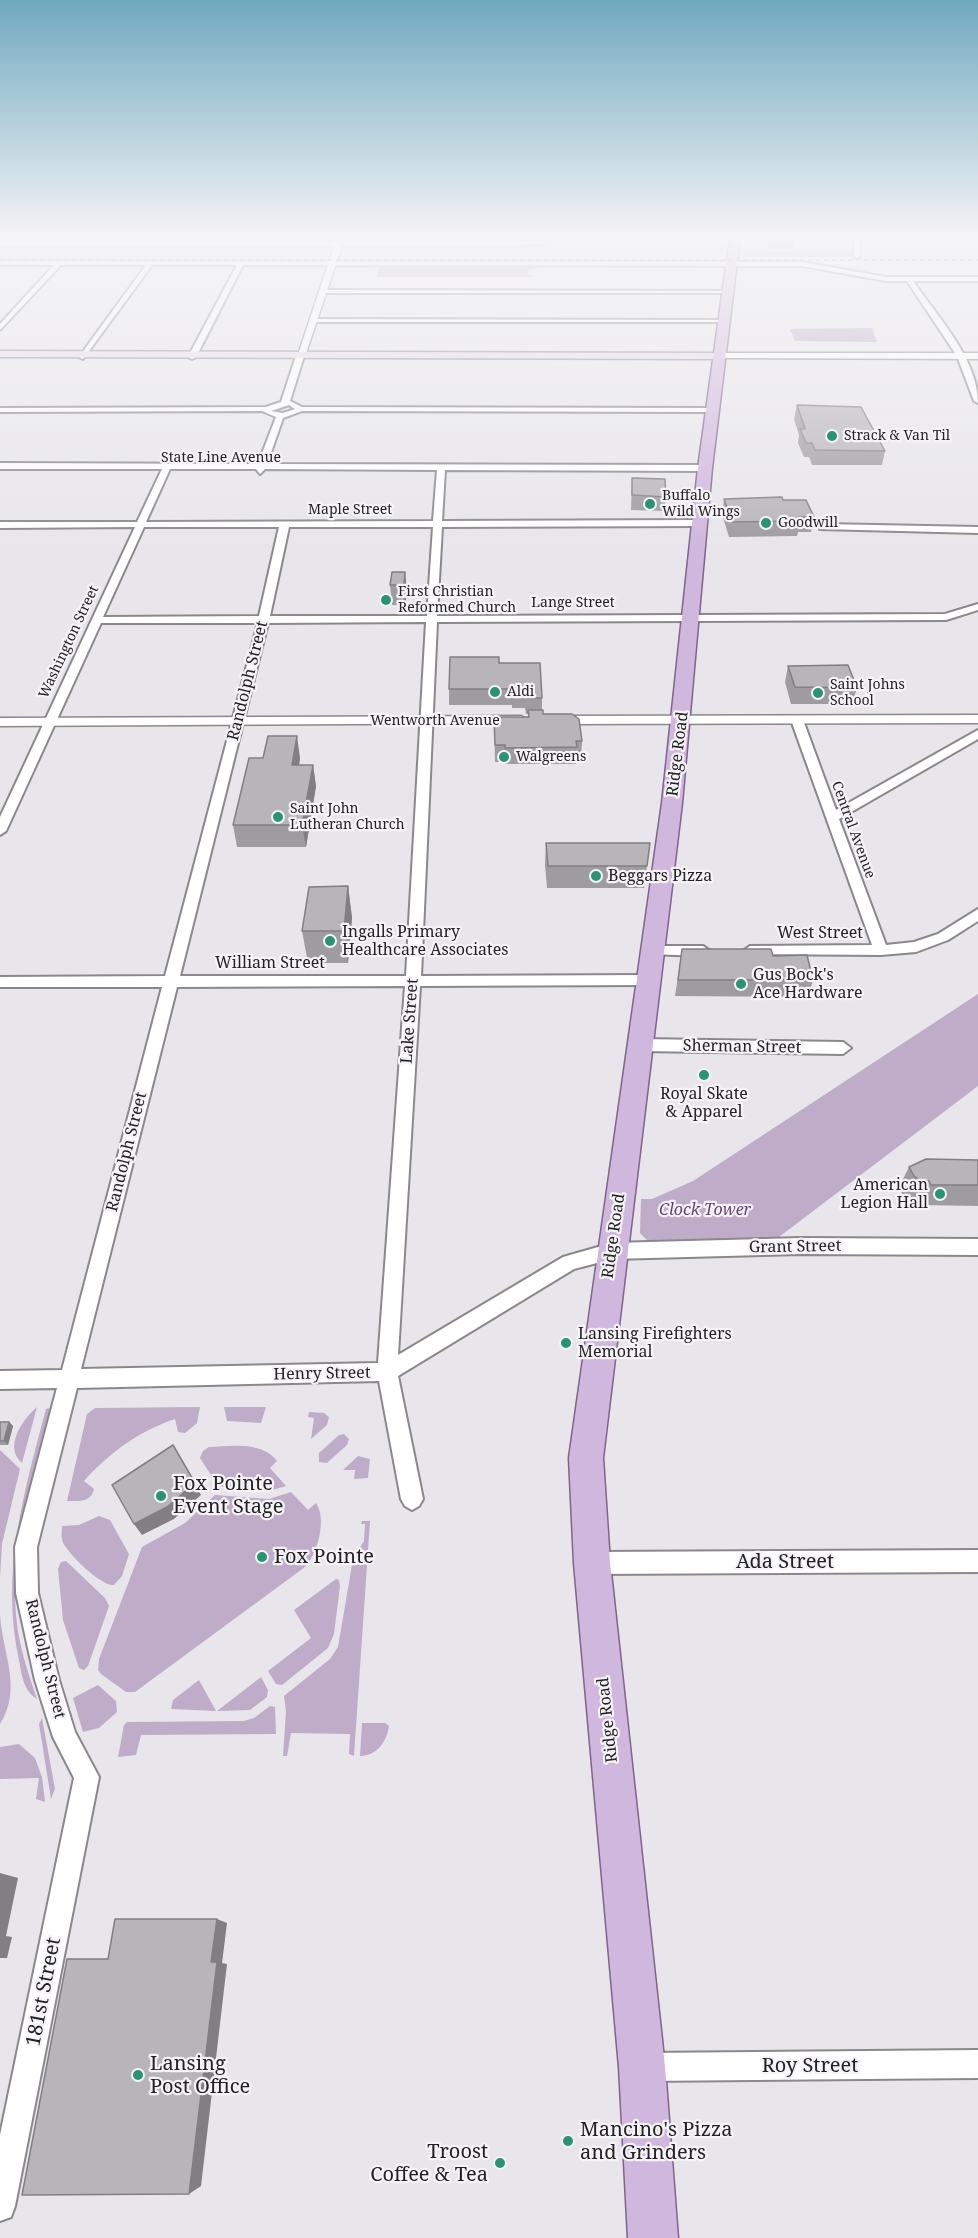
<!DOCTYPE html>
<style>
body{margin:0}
canvas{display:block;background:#e8e6ea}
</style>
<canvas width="978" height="2238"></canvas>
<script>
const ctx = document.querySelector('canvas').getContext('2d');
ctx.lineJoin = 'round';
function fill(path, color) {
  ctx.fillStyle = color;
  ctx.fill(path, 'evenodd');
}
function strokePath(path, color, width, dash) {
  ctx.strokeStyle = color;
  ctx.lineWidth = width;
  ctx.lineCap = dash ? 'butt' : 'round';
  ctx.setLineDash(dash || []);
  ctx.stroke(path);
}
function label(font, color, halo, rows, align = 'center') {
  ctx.font = font + ' "Noto Serif",serif';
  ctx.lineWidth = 4.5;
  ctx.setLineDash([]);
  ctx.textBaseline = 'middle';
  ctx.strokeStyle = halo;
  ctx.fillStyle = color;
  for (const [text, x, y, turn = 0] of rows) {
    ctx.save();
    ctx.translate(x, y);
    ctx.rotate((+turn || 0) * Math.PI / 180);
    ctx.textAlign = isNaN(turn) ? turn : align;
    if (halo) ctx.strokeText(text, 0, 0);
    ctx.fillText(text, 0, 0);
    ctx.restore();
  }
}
const green = new Path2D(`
 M744,251H855V257H743Z
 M379,266L537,267V268L528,270V274L534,277H377Z
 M872,328L877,342L795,341L790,329Z
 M978,994V1086L775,1240C734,1239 692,1247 652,1245L640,1233L641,1199H652L693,1181Z
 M37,1407L22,1463C3,1447 23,1419 37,1407Z
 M200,1407L197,1423L185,1433L178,1432L175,1419C139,1431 109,1453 84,1481L94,1489C91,1503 78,1501 67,1501L87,1414L95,1408Z
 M224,1407H266L261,1423L227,1421Z
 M50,1408C34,1480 8,1550 17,1624C20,1650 29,1675 37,1699C23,1690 22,1676 19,1660C0,1573 24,1492 46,1409Z
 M309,1412L324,1413L329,1417L327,1425L311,1439L314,1418L308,1417Z
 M344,1434L349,1439L347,1445L327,1463L319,1462V1453L339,1435Z
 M209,1447C231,1446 262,1441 277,1461L270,1468L286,1486L269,1491L218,1486L200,1458L203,1451Z
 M0,1450L20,1469L2,1544L0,1578Z
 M358,1456L370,1459L368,1478L354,1479L355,1470H343Z
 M291,1492L308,1510L316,1503C327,1519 318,1553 305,1567L135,1692H126L101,1674L98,1670L99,1659L142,1547L185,1523L215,1495L269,1499Z
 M99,1516L110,1520L129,1554L122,1576L114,1585C102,1587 66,1553 62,1540C61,1536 62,1530 62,1526L79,1525Z
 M362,1521H370L354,1756L349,1754L350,1734L291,1733L287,1756H283L286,1711L284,1696L330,1659L338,1647L353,1559L364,1541L365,1524H361Z
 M66,1561L105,1598L109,1606L88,1666L84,1670L79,1668L63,1620L58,1569L61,1562Z
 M336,1579L339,1580L340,1586L334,1634L328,1648L282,1685L276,1684L268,1671L311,1638L294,1610Z
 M0,1614C2,1653 23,1688 0,1724Z
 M261,1677L268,1690L267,1697L250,1710L217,1711Z
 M199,1680L216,1711L171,1709L173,1700Z
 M98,1685L116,1701L117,1712L99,1728L83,1732L73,1698Z
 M270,1706L275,1707L276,1734L141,1735L136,1755L118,1757L124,1725L127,1722L244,1721L254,1718Z
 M42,1718L55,1789L51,1799L39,1724Z
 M362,1723H385L389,1726C387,1741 377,1756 360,1756Z
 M19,1744L35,1758L42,1777L45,1802L36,1799L39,1778L0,1779V1747Z`);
const minor = new Path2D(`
 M544,237H550L544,244L513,246H0V242H513L540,241Z
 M854,237H860V256L857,258L854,256Z
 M0,261L802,262L886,277H978V281H913C937,316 978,359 978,403L974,401L957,356L907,281H886L802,266L243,265L196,357L192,359L188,357L237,265H152L83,359L79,357L146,265H61L0,330V324L54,265H0Z
 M322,290L728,291L731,293H320Z
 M312,319L725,320L728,322H310Z
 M300,354L304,356L290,401L302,407L711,408L715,410L711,412L302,411L283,418L267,464L705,465L709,468L705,471L445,470L442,521L700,520L705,523L700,526L442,527L437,616L945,614L978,604V610L946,620L437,622L421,976L649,975L656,980L649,985L420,986L398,1355L563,1257L612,1243L801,1238L978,1239V1255L801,1254L612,1259L574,1269L398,1376L423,1499L419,1506L412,1510L405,1506L401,1499L379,1381L77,1388L37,1547L38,1593L59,1680L75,1732L99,1777L15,2206L11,2217L0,2221V2135L74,1778L53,1737L35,1680L16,1593L15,1547L57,1388L0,1389V1371L62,1370L162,987H0V977L165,976L258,623H101L6,831L0,835V817L135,527L0,528V522H137L162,469H0V463L258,464L276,417L262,411L0,412V408L266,407L281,402L296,356ZM289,405L295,409L283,413L271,411ZM170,469H256L260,474L265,469L437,470L433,521L146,522ZM144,527H279L259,616L103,617ZM289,527H433L427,616H270ZM426,622L406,976H180L268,623ZM405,986L378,1363L81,1369L177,987Z
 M823,524L978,527V533L820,529V525Z
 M793,718L803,720L836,810L978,730V739L839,819L886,945L914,942L938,934L978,909V921L948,940L916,952L881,955L745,954L743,951L750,946L872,945L791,720Z
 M653,946H703L710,951L703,956L648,954L646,951Z
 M640,1039L843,1042L851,1048L843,1054L640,1051L632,1045Z
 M978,1550V1572L592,1574L584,1571L581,1563L584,1555L592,1552Z
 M978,2050V2078L643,2081L633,2077L629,2067L633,2057L643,2053Z`);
const tertiary = new Path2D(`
 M337,237H345L305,356L297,358Z
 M720,353H978V359L717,358V354Z
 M978,715V723L553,724L546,720L553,716Z
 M521,716L528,720L526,723L0,726V718Z`);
const secondary = new Path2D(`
 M0,351L720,353L725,356L720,359L0,357Z`);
const primary = new Path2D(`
 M730,237H740L712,468L682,803L603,1458L610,1563L665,2067L678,2238H628L619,2067L574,1563L569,1458L662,803L698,468Z`);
const rail = new Path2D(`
 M0,260H978`);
const wall = new Path2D(`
 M763,237H796H792L795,242L794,250H771Z
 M797,405L885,451L882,465H812L809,457H804L798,443L799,435L794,419Z
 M632,478L666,497L664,511L631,510Z
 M724,499L783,500L814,517L811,532H798L797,536L729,537L722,514Z
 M405,572L407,593L405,605H392L390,585Z
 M499,663L542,698V710L543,714L582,741L581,758H576V764H505V762H495L494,717H528V714H526L525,708H512V705H449V689Z
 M788,666L857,688L852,704H791L785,682Z
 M300,758L299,765H313L316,786L306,847H237L233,825Z
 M546,843H650L644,888H547L545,865Z
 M348,886L352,918L348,963H308L302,931Z
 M682,949L773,956L813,980L808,997L675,996Z
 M978,1160V1206L920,1205L918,1201L908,1200L903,1196L899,1187L909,1167Z
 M0,1422H9L13,1426L8,1445H0Z`);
const shadedWall = new Path2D(`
 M405,572L407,593L405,605L404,585Z
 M297,736L300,758L296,786L292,765Z
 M313,765L316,786L306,847L302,825Z
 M348,886L352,918L348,963L344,931Z
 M9,1422L13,1426L8,1445L4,1441Z
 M195,1483L201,1495L174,1519L142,1535L134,1524Z
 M0,1873L18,1878L6,1936L12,1937L7,1958H0Z
 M217,1919L227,1923L222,1963L227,1964L201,2186L189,2194L211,1962Z`);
const building = new Path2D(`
 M769,237H792L795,242H772Z
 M797,405L861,407L885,451L815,450L812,443H806L800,429H805Z
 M632,478L665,479L666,497L632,495Z
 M782,497L783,500H806L814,517H799L801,521L732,522L724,499Z
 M392,572H405L404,585H390Z
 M450,657H499V663H540L542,698H527L526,692H513L512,689H449Z
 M848,665L857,688L795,687L788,666Z
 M528,710H543V714H572L579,719L582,741H576L577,747L505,748V745H495L494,717H529Z
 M268,736H297L292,765H313L302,825H233L249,758H263Z
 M546,843H650L647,866H548Z
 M348,886L344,931H302L309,887Z
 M682,949H771L773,956L807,955L813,980H678Z
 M926,1159L978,1160V1185H931L929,1181L919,1180L914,1176L909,1167Z
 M0,1422H9L4,1441H0Z
 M173,1445L195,1483L167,1507L134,1524L112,1485Z
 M115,1919H217L211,1962H217L189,2194L22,2195L67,1959H108Z`);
const markers = [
 [832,436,6,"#299372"],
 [650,504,6,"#299372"],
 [766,523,6,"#299372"],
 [386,600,6,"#299372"],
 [495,692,6,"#299372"],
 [818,693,6,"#299372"],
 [504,757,6,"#299372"],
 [278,817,6,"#299372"],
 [596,876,6,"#299372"],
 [330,941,6,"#299372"],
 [741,984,6,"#299372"],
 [704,1075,6,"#299372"],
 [940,1194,6,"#299372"],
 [566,1343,6,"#299372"],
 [161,1496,6,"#299372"],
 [262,1557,6,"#299372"],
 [138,2075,6,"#299372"],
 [568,2141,6,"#299372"],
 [500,2163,6,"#299372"]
];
const farPoinames = [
 ["Strack & Van Til",844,436],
 ["Buffalo",662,496],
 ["Wild Wings",662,512],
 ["Goodwill",778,523],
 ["First Christian",398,592],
 ["Reformed Church",398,608],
 ["Saint Johns",830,685],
 ["School",830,701],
 ["Aldi",507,692],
 ["Walgreens",516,757],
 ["Saint John",290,809],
 ["Lutheran Church",290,825]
];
const farStreetnames = [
 ["State Line Avenue",221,458],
 ["Maple Street",350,510],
 ["Lange Street",573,603],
 ["Washington Street",69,642,-65],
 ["Wentworth Avenue",435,721],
 ["Central Avenue",853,830,70]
];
const streetNames = [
 ["Randolph Street",248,681,-76],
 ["Ridge Road",678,754,-83],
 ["West Street",820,933],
 ["William Street",270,963],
 ["Lake Street",410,1021,-86],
 ["Sherman Street",742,1047,1],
 ["Randolph Street",127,1152,-76],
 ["Ridge Road",614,1236,-82],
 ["Grant Street",795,1247,-1],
 ["Henry Street",322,1374,-1],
 ["Randolph Street",45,1659,76],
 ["Ridge Road",608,1720,-96]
];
const poiNames = [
 ["Beggars Pizza",608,876],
 ["Ingalls Primary",342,932],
 ["Healthcare Associates",342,950],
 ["Gus Bock's",753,975],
 ["Ace Hardware",753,993],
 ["Royal Skate",704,1094,"center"],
 ["& Apparel",704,1112,"center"],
 ["American",928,1185,"right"],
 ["Legion Hall",928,1203,"right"],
 ["Lansing Firefighters",578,1334],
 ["Memorial",578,1352]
];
const parkNames = [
 ["Clock Tower",705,1210]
];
const nearPoinames = [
 ["Fox Pointe",173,1484],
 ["Event Stage",173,1507],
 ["Fox Pointe",274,1557],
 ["Lansing",150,2064],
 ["Post Office",150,2087],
 ["Mancino's Pizza",580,2130],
 ["and Grinders",580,2153],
 ["Troost",488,2152,"right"],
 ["Coffee & Tea",488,2175,"right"]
];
const nearStreetnames = [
 ["Ada Street",785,1562],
 ["181st Street",44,1992,-79],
 ["Roy Street",810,2066]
];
fill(green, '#beacc9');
strokePath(minor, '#8a888c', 4);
strokePath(tertiary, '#8a888c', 3);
strokePath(secondary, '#8a888c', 3);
strokePath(primary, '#7f648d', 3);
fill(minor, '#fff');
fill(tertiary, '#fff');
fill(secondary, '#e7dbee');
fill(primary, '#d0b7dd');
strokePath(rail, '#626062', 1.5, [4, 4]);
fill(wall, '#9e9c9f');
fill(shadedWall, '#817f82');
fill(building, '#b8b5b9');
strokePath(building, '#817f82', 1.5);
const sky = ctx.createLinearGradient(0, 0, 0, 551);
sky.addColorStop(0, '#70a9bf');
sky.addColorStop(0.43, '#f5f4f6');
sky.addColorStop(1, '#f5f4f600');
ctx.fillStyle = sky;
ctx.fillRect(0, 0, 978, 551);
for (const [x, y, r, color] of markers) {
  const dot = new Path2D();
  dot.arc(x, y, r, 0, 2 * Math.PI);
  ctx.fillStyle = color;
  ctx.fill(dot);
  strokePath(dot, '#f5f3f7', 2);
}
label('14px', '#232223', '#f5f3f7', farPoinames, 'left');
label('14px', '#232223', '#f5f3f7', farStreetnames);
label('16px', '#232223', '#f5f3f7', streetNames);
label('16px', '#232223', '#f5f3f7', poiNames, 'left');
label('italic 16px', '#663f7a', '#f5f3f7', parkNames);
label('20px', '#232223', '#f5f3f7', nearPoinames, 'left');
label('20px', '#232223', '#f5f3f7', nearStreetnames);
</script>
